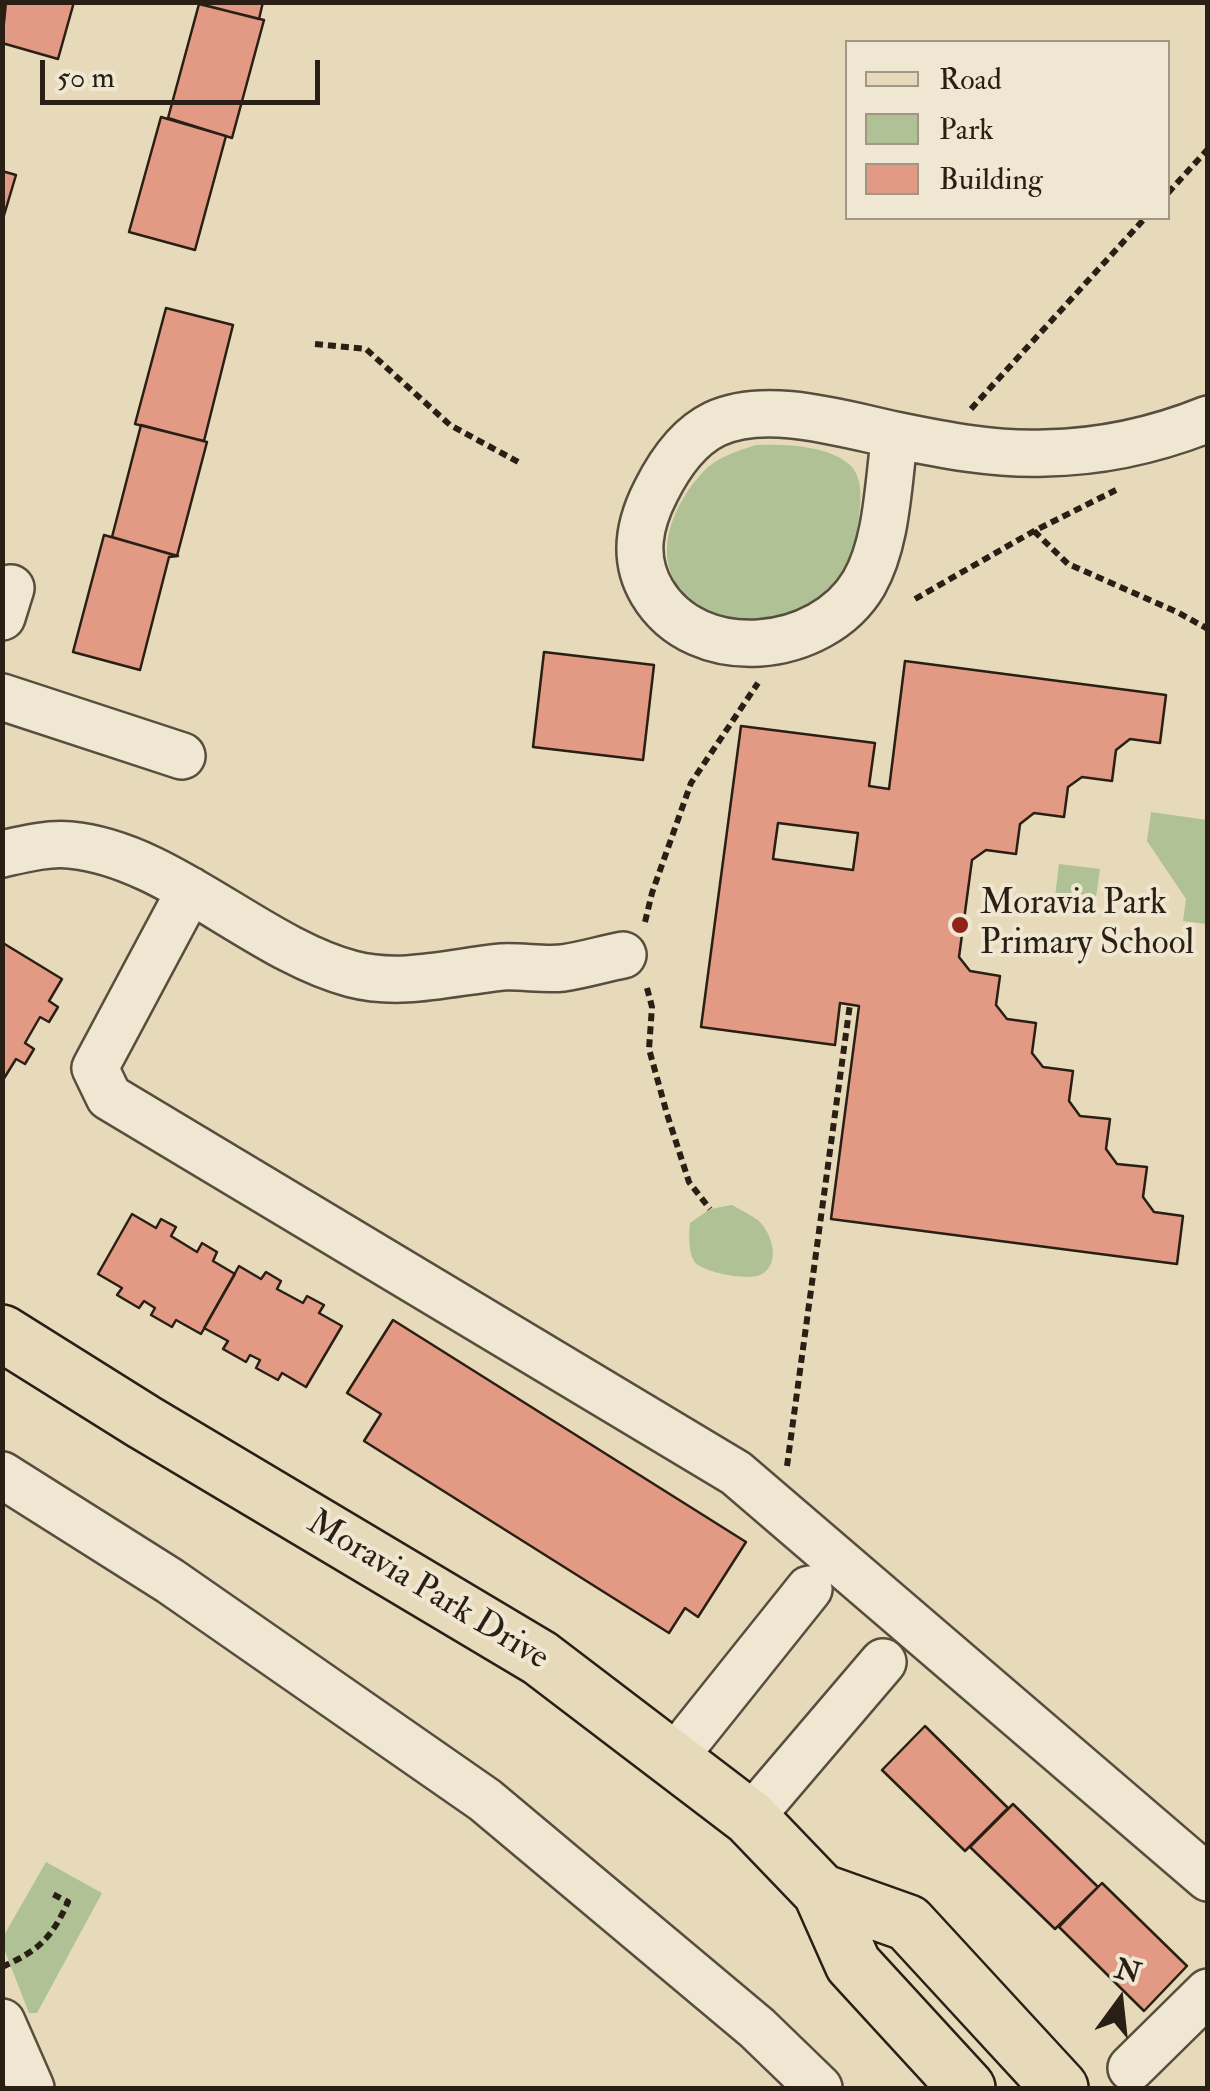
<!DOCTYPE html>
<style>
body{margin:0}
#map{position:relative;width:1210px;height:2091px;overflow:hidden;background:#e7daba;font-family:"IM FELL Double Pica",serif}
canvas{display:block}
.frame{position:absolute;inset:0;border:5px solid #291f14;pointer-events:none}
.legend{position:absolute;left:845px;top:40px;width:325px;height:180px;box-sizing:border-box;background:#efe7d2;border:2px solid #a09786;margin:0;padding:12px 18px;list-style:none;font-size:30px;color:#291f14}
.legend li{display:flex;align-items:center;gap:20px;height:50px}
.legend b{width:50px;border:2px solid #a09786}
.north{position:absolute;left:1070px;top:1951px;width:100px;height:100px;-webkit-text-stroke:8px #efe7d2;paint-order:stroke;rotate:15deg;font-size:28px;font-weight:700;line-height:40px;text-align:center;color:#291f14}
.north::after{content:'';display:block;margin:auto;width:35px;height:45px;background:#291f14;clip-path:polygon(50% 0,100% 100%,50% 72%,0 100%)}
.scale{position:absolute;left:40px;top:60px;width:280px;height:45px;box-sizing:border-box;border:5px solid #291f14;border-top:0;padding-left:12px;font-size:30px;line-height:35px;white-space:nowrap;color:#291f14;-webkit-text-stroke:8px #efe7d2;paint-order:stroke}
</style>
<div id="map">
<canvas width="1210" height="2091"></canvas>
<div class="frame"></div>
<ul class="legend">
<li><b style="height:12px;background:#e7daba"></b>Road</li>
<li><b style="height:28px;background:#afc195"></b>Park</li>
<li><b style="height:28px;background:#e39a85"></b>Building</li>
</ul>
<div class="north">N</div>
<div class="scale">50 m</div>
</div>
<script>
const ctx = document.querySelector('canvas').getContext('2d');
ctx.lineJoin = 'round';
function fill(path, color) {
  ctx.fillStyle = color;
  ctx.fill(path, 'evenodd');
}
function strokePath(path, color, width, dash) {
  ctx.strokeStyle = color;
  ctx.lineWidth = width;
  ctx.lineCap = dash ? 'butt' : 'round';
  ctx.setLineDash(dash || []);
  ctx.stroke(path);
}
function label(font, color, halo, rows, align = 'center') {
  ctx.font = font + ' "IM FELL Double Pica",serif';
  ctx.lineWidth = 8;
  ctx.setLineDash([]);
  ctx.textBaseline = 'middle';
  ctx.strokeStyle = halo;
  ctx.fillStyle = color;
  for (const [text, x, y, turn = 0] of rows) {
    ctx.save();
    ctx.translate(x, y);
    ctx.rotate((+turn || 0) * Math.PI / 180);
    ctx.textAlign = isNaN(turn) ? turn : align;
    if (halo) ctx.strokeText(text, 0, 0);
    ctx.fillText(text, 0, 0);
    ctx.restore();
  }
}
const green = new Path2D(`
 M756,445C784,444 830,445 851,466C863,479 861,500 859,517C856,533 856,554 848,568C815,626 744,639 691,599C647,565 671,506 703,472C717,457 737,451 756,445Z
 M1151,812L1207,820V924L1183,921L1186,899L1147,841Z
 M1059,864L1100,869L1094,911L1054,905Z
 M732,1205C742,1211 759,1218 764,1227C774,1241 779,1266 760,1275C749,1281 700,1272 694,1261C688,1251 689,1234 690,1223L710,1209Z
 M46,1862L102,1893L37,2013H29L3,1946V1937Z`);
const building = new Path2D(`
 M6,2H74L58,59L2,43Z
 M192,2H263L259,19Z
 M199,4L264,20L232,138L168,118Z
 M161,117L226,136L195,250L129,232Z
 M2,171L16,175L2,222Z
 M166,308L233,325L204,441L135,424Z
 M141,425L207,442L177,556L112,537Z
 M104,535L178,556L169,557L140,670L73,652Z
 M544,652L654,665L643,760L533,747Z
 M905,661L1166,695L1160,743L1130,739L1116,750L1112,781L1082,777L1068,787L1064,817L1034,813L1020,824L1016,854L986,850L972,860L959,957L970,971L1000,976L996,1005L1007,1019L1036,1023L1032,1053L1043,1067L1073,1071L1069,1101L1080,1116L1110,1119L1106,1149L1117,1164L1147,1167L1143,1197L1154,1212L1183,1216L1177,1264L831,1219L859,1006L840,1003L835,1045L701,1027L741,726L875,743L869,786L889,789ZM778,823L858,833L853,870L773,859Z
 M3,943L62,979L49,1001L58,1007L49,1022L40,1017L25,1043L34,1049L25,1064L16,1059L3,1080Z
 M132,1214L156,1228L161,1219L176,1227L171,1236L197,1252L202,1243L217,1252L213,1261L235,1274L201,1334L176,1320L172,1327L151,1315L155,1308L144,1301L139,1308L117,1295L122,1288L98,1274Z
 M239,1266L261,1279L266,1272L281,1281L277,1289L303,1303L307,1296L324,1305L319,1313L342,1326L306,1387L282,1373L278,1380L256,1368L260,1360L250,1355L246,1362L223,1349L228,1341L204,1328Z
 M393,1320L746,1542L698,1617L685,1608L669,1633L364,1441L381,1414L347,1393Z
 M925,1726L1008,1808L965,1851L882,1770Z
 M1013,1804L1098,1887L1055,1929L970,1847Z
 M1102,1883L1187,1966L1144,2011L1059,1927Z`);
const path = new Path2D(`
 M1168,193L1208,149
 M315,344L366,349L450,425L520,463
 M971,409L1145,218
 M1034,531L1068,564L1179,613L1208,629
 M915,599L1034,531L1116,490
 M645,922L652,893L691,783L758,683
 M647,988L652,1007L649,1049L667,1114L689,1182L710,1209
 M787,1466L850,1004
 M2,1967C39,1950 51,1939 68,1902L51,1893`);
const minor = new Path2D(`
 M895,435C888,481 888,541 864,583C822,655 697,668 652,592C632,558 639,524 656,491C669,465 688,437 715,424C766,400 843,424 895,435C943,445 995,455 1045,453C1101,452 1156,440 1208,419
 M2,617L11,588
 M2,697L182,756
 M2,854C24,849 47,843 70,845C169,854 257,949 352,974C402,987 452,972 502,967C523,966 543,970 563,968C583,965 603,959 623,955
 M190,890L95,1068L109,1097L736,1473L1208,1878
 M2,1475L170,1581L485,1800L757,2028L819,2088
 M673,1759L809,1589
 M750,1818L883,1662
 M2,2022L31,2088
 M1131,2068L1208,1992`);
const major = new Path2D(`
 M2,1333L144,1422L540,1658L750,1818L821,1892L853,1964L967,2088
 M821,1892L908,1923L1060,2088`);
const markers = [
 [960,925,10,"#8f2418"]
];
const poiNames = [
 ["Moravia Park",980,905],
 ["Primary School",980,945]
];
const streetNames = [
 ["Moravia Park Drive",427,1592,31]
];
fill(green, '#afc195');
fill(building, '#e39a85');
strokePath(building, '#291f14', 2.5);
strokePath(minor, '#584e3e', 50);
strokePath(major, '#291f14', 60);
strokePath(path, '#291f14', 6, [8, 5]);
strokePath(minor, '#efe7d2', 45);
strokePath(major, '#e7daba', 55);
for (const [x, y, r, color] of markers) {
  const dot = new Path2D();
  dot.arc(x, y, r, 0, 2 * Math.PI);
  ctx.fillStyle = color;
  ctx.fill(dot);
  strokePath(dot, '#efe7d2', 4);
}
label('35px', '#291f14', '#efe7d2', poiNames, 'left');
label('35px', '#291f14', '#efe7d2', streetNames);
</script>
